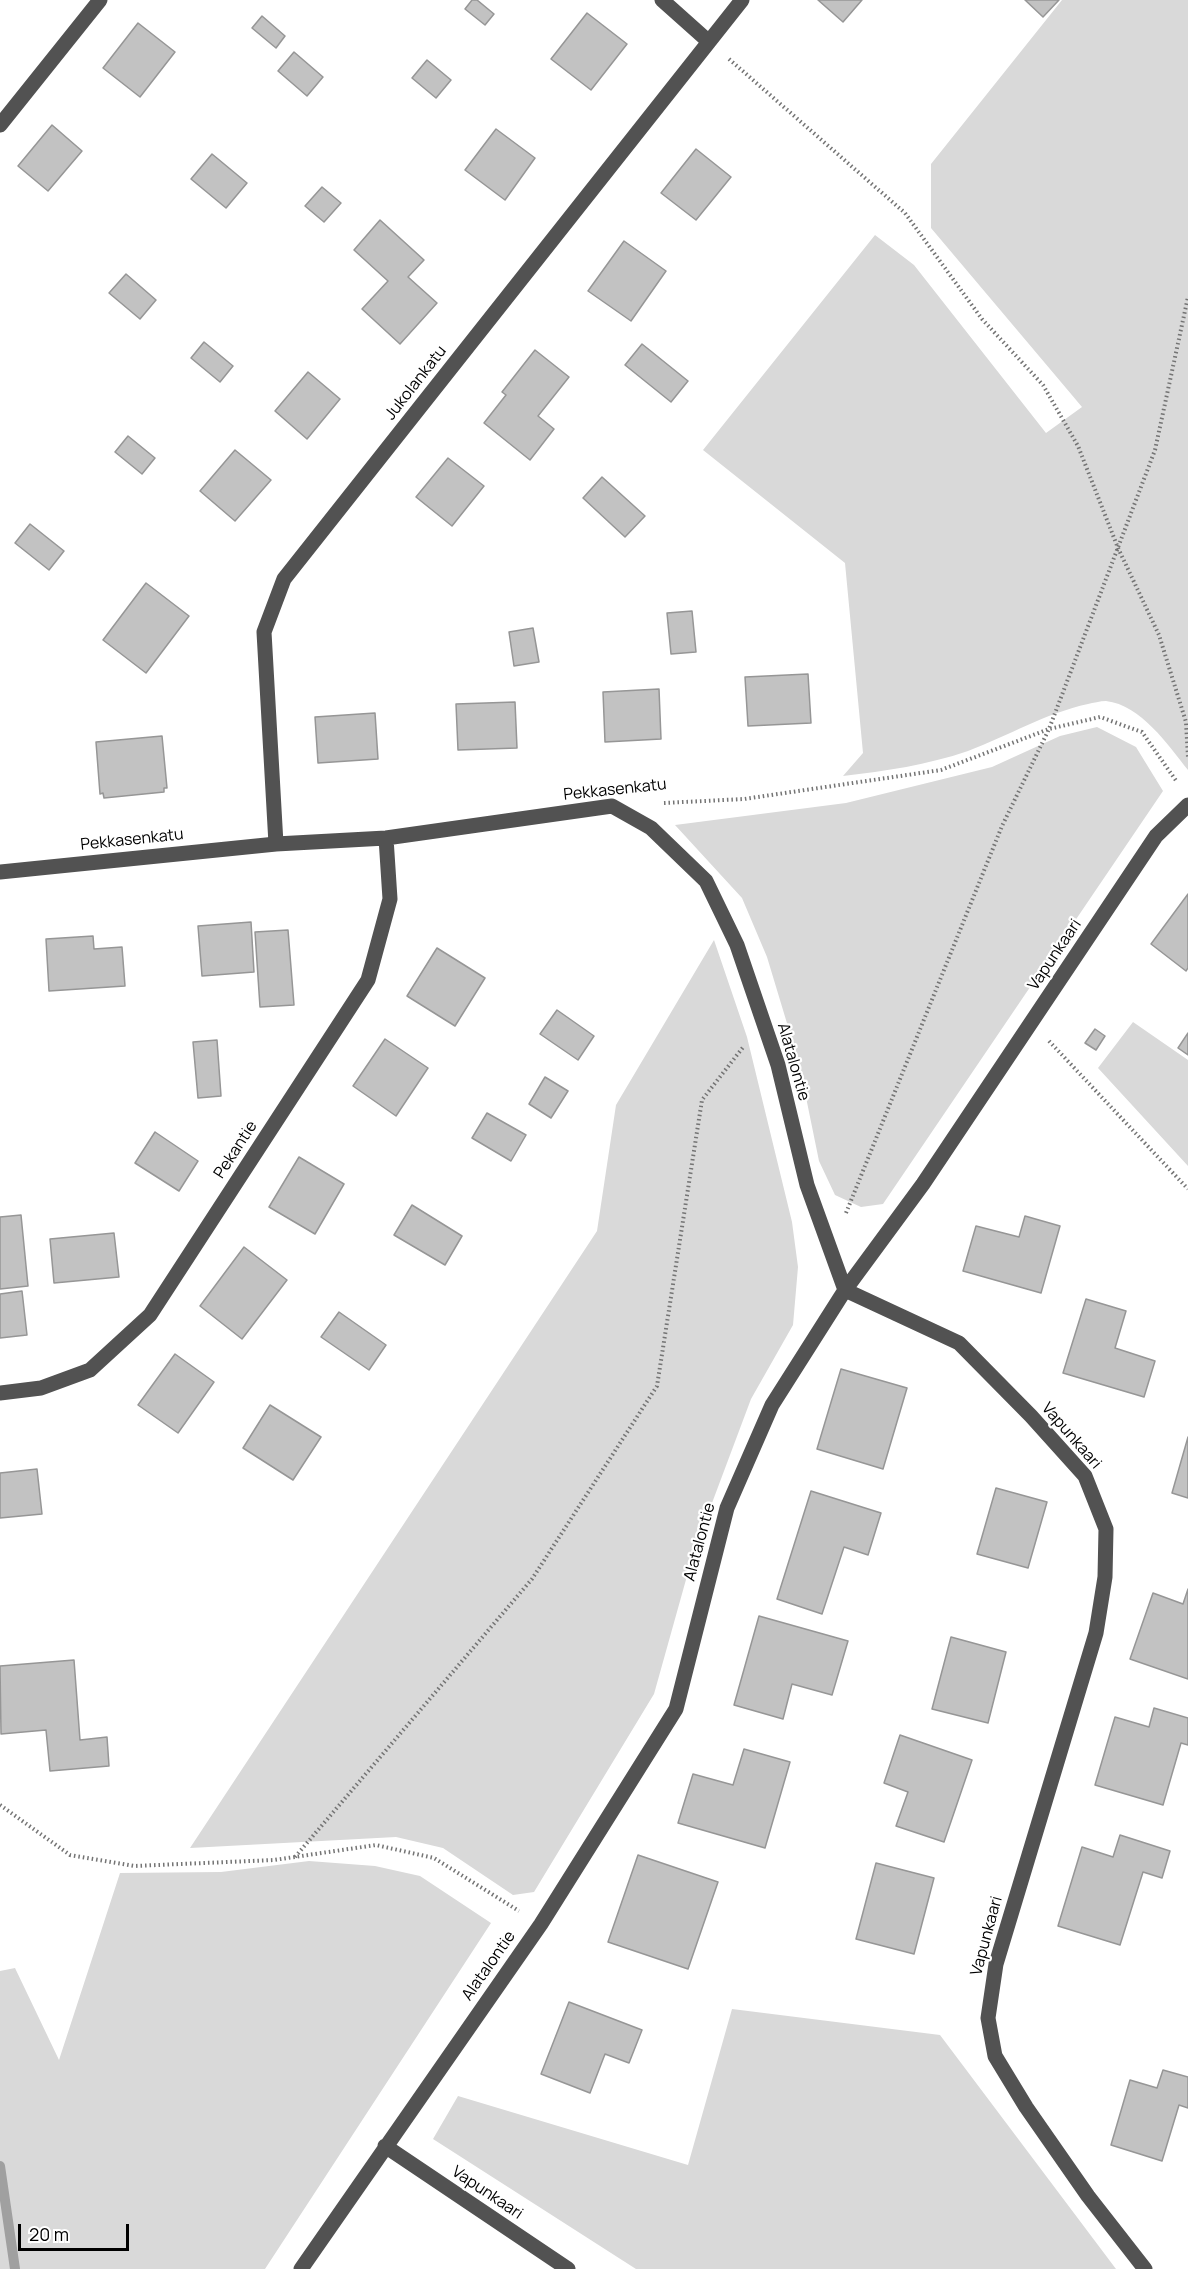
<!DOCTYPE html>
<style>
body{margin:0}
#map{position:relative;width:1188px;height:2269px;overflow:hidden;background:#fff;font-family:Manrope,sans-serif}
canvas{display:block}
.scale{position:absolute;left:18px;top:2224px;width:111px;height:27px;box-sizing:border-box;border:3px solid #000;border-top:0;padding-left:8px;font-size:18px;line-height:21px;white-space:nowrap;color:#000;-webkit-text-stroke:4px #fff;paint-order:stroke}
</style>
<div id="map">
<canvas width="1188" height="2269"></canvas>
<div class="scale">20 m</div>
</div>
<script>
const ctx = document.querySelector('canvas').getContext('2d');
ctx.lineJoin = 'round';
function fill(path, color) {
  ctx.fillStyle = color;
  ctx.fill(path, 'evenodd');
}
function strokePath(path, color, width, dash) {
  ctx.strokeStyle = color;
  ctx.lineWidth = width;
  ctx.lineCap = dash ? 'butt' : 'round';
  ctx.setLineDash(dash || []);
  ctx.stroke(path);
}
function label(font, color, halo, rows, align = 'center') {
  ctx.font = font + ' Manrope,sans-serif';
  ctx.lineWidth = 4.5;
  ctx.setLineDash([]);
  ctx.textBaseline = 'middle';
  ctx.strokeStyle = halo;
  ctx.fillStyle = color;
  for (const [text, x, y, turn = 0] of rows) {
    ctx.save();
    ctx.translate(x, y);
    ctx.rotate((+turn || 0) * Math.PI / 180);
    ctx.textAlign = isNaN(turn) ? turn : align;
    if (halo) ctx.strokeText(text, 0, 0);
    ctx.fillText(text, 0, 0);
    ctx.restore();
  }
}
const green = new Path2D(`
 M1062,0H1188V770C1168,745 1141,705 1106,701C1100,701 1093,703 1088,704C1046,713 1008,736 968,751C927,765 886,771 843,776L863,753L845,563L703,450L875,235L914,265L1046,433L1082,407L931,228V164Z
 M1097,727L1136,747L1163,791L883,1204L861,1207L835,1195L819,1161L799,1063L767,957L742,898L675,825L846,803L992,767L1060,736Z
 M714,940L747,1037L792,1222L798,1267L793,1325L751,1399L694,1551L654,1694L534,1892L513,1895L443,1848L396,1837L190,1848L597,1231L616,1105Z
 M1133,1022L1188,1060V1166L1098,1068Z
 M309,1861L375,1866L420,1876L491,1923L265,2269H0V1971L15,1968L59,2060L120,1873L221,1872Z
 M732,2009L940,2035L1116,2269H636L433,2139L458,2096L688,2165Z`);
const stream = new Path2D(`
 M0,2166L15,2269`);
const building = new Path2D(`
 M472,0H477L494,14L485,25L465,9Z
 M818,0H862L843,22Z
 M1025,0H1059L1043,17Z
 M587,13L627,44L591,90L551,59Z
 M262,16L285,36L276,48L252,28Z
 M138,23L175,52L140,97L103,68Z
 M294,52L323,77L307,96L278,71Z
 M427,60L451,80L436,98L412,78Z
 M52,125L82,151L48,191L18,166Z
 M496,129L535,158L505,200L465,170Z
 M696,149L731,177L696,220L661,193Z
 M212,154L247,183L226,208L191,179Z
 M322,187L341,203L324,222L305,206Z
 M380,220L424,260L408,277L437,303L400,344L362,309L388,281L354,250Z
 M624,241L666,271L631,321L588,291Z
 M126,274L156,300L140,319L109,293Z
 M204,342L233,366L220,382L191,358Z
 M642,344L688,381L671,402L625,365Z
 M535,350L569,377L538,416L554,429L530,460L484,423L506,395L502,392Z
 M308,372L340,399L307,439L275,411Z
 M128,436L155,458L142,474L115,452Z
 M235,450L271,480L235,521L200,491Z
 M448,458L484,486L452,526L416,497Z
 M602,477L645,516L625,537L583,498Z
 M30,524L64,551L49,570L15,543Z
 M146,583L189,616L146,673L103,640Z
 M692,611L696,652L671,654L667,613Z
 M533,628L539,662L514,666L509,632Z
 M808,674L811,723L748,726L745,677Z
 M659,689L661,739L605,742L603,692Z
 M515,702L517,748L458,750L456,704Z
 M375,713L378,759L318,763L315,717Z
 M162,736L167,788H164V792L104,798L103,793L100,794L96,742Z
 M1188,894V968L1186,971L1151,944Z
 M251,922L254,972L202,976L198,926Z
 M288,930L294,1005L260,1007L255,932Z
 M93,936L94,949L122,947L125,986L49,991L46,939Z
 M437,948L485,978L455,1026L407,996Z
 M557,1010L594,1036L578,1060L540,1034Z
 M1095,1029L1105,1036L1096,1050L1085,1043Z
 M1188,1033V1055L1178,1048Z
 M385,1039L428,1068L396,1116L353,1086Z
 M217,1040L221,1096L198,1098L193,1042Z
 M545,1077L568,1091L551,1118L529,1104Z
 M487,1113L526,1135L511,1161L472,1138Z
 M155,1132L198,1161L179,1191L135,1163Z
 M299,1157L344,1184L315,1234L269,1207Z
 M412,1205L462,1236L445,1265L394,1235Z
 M21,1215L28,1286L0,1289V1217Z
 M1025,1216L1060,1226L1041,1293L963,1271L976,1226L1019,1237Z
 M114,1233L119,1277L54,1283L50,1239Z
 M244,1247L287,1280L242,1339L200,1306Z
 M22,1291L27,1335L0,1338V1294Z
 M1086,1299L1126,1311L1115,1348L1155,1361L1144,1397L1063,1373Z
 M339,1312L386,1345L369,1370L321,1337Z
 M175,1354L214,1382L178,1433L138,1405Z
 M841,1369L907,1388L883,1469L817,1449Z
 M270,1405L321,1437L293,1480L243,1448Z
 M1188,1437V1498L1172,1493Z
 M37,1469L42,1514L0,1518V1473Z
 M996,1488L1047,1502L1028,1568L977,1554Z
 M811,1491L881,1513L868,1555L844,1547L822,1614L777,1599Z
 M1188,1589V1679L1130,1659L1153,1593L1183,1604Z
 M759,1616L848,1641L832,1695L792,1684L783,1719L734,1705Z
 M951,1637L1006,1652L988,1723L932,1709Z
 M74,1660L80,1740L107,1737L109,1766L50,1771L46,1730L1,1734L0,1666Z
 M1154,1708L1188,1718V1745L1181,1743L1163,1805L1095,1785L1115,1717L1149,1727Z
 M900,1735L972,1760L944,1842L896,1826L908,1792L884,1783Z
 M744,1749L790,1762L765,1848L678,1823L693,1774L733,1785Z
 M1120,1835L1170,1851L1162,1878L1143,1872L1120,1945L1058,1926L1082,1847L1113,1857Z
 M638,1855L718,1882L688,1969L608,1942Z
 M876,1863L934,1878L914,1954L856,1939Z
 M569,2002L642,2030L629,2063L605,2054L590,2093L541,2074Z
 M1163,2070L1188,2077V2108L1179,2105L1162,2161L1111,2145L1130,2080L1157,2088Z`);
const path = new Path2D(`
 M729,59L905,213L982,319L1043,385L1078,446L1118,548L1159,635L1186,722L1188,757
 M664,803L744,799L941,770L1049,729L1100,717L1142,732L1177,782
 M1049,1041L1188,1189
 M846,1213L1002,826L1049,729L1155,450L1188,297
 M0,1805L70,1855L134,1866L274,1860L376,1845L434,1858L519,1911
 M295,1857L532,1579L657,1386L702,1100L744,1046`);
const minor = new Path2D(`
 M662,0L708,41
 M0,125L100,0
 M276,844L264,632L284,579L742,0
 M0,872L276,844L386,838L612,806L651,828L706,881L737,945L778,1065L807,1185L845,1290L772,1405L727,1508L676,1709L541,1924L301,2269
 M0,1393L41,1388L90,1370L150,1315L368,980L390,899L386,838
 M385,2146L568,2269
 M1145,2269L1088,2196L1026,2107L995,2056L988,2018L996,1964L1096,1633L1105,1577L1106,1529L1085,1476L1031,1416L959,1343L845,1290L923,1184L1156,836L1188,805`);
const streetNames = [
 ["Jukolankatu",416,383,-52],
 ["Pekkasenkatu",615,790,-6],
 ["Pekkasenkatu",132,840,-6],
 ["Vapunkaari",1055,955,-56],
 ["Alatalontie",793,1062,74],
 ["Pekantie",236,1150,-57],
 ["Vapunkaari",1071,1436,49],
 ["Alatalontie",700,1542,-75],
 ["Vapunkaari",987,1936,-75],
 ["Alatalontie",489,1966,-55],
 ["Vapunkaari",487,2193,34]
];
fill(green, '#d9d9d9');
strokePath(stream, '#a0a0a0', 10);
fill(building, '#c2c2c2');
strokePath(building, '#969696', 1.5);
strokePath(path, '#747474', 4, [1.5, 3]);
strokePath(minor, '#525252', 15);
label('16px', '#000', '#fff', streetNames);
</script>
